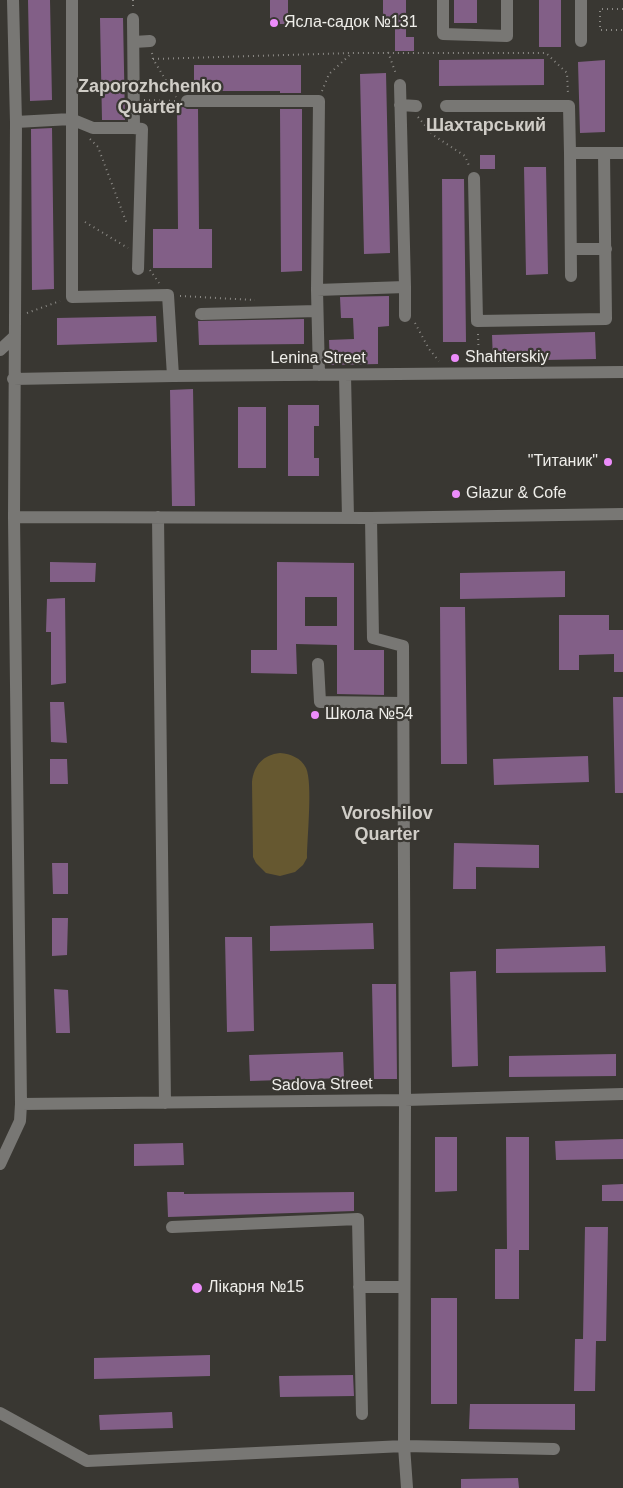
<!DOCTYPE html>
<meta charset="utf-8">
<style>
body{margin:0}
canvas{display:block;background:#393732}
</style>
<canvas width="623" height="1488"></canvas>
<script>
const ctx = document.querySelector('canvas').getContext('2d');
ctx.lineJoin = 'round';
function fill(path, color) {
  ctx.fillStyle = color;
  ctx.fill(path, 'evenodd');
}
function strokePath(path, color, width, dash) {
  ctx.strokeStyle = color;
  ctx.lineWidth = width;
  ctx.lineCap = dash ? 'butt' : 'round';
  ctx.setLineDash(dash || []);
  ctx.stroke(path);
}
function label(font, color, halo, rows, align = 'center') {
  ctx.font = font + ' Helvetica,sans-serif';
  ctx.lineWidth = 4.5;
  ctx.setLineDash([]);
  ctx.textBaseline = 'middle';
  ctx.strokeStyle = halo;
  ctx.fillStyle = color;
  for (const [text, x, y, turn = 0] of rows) {
    ctx.save();
    ctx.translate(x, y);
    ctx.rotate((+turn || 0) * Math.PI / 180);
    ctx.textAlign = isNaN(turn) ? turn : align;
    if (halo) ctx.strokeText(text, 0, 0);
    ctx.fillText(text, 0, 0);
    ctx.restore();
  }
}
const green = new Path2D(`
 M280,753C291,754 301,758 306,768C313,783 307,839 307,858L303,865L295,872L280,876L266,873L256,863L253,857L252,782C254,765 263,755 280,753Z`);
const building = new Path2D(`
 M28,0H50L52,100L30,101Z
 M270,0H288V24H270Z
 M383,0H406V37H414V51H395V21H383Z
 M454,0H477V23H454Z
 M539,0H561V47H539Z
 M100,18H123L125,120H102Z
 M544,59V85L439,86V60Z
 M605,60V132L580,133L578,62Z
 M194,65H301V93H280V91H194Z
 M386,73L390,253L364,254L360,74Z
 M177,104L187,109H198L199,229H212V268H153V229H178Z
 M280,109H302V271L281,272Z
 M52,128L54,289L32,290L31,129Z
 M480,155H495V169H480Z
 M524,167H546L548,274L526,275Z
 M442,179H464L466,342H443Z
 M389,296V326L378,327V364L330,365L329,340L354,339L353,318H341L340,297Z
 M156,316L157,342L57,345V318Z
 M304,319V344L199,345L198,321Z
 M595,332L596,359L493,361L492,335Z
 M193,389L195,506H172L170,390Z
 M288,405H319V426H314V458H319V476H288Z
 M238,407H266V468H238Z
 M50,562L96,563L95,582H50Z
 M277,562L354,563V650H384V695L337,694V645L296,644L297,674L251,673V650H277ZM305,597H337V626H305Z
 M565,571V597L460,599V573Z
 M65,598L66,683L51,685V632H46L47,599Z
 M440,607H465L467,764H441Z
 M559,615H609V630H623V672H614V654L579,655V670H559Z
 M613,697H623V793H615Z
 M50,702H64L67,743L51,742Z
 M588,756L589,782L494,785L493,759Z
 M50,759H67L68,784H50Z
 M454,843L539,845V868L476,867V889H453Z
 M52,863H68V894H53Z
 M52,918H68L67,955L52,956Z
 M373,923L374,949L270,951V926Z
 M225,937H252L254,1031L227,1032Z
 M605,946L606,972L496,973V949Z
 M476,971L478,1066L452,1067L450,972Z
 M372,984H396L397,1079H374Z
 M54,989L68,990L70,1033H56Z
 M343,1052L344,1078L250,1081L249,1055Z
 M616,1054V1076L509,1077V1056Z
 M435,1137H457V1191L435,1192Z
 M506,1137H529V1250H519V1299H495V1249H507Z
 M623,1139V1159L556,1160L555,1141Z
 M183,1143L184,1165L134,1166V1144Z
 M623,1184V1201H602V1185Z
 M167,1192H184V1194L354,1192V1211L168,1217Z
 M585,1227H608L606,1341H596L595,1391H574L575,1339H583Z
 M431,1298H457V1404H431Z
 M210,1355V1376L94,1379V1358Z
 M353,1375L354,1396L280,1397L279,1376Z
 M470,1404H575V1430L469,1429Z
 M172,1412L173,1428L100,1430L99,1415Z
 M518,1478L519,1488H461V1479Z`);
const path = new Path2D(`
 M133,0V8
 M623,9H600V30H623
 M388,52L396,74
 M152,53L153,59L176,97
 M153,59L352,53H546L567,73L568,94
 M322,91L329,74L352,53
 M144,100L177,101
 M418,117L433,135L465,156L470,168
 M90,139L98,147L127,224
 M85,222L128,248
 M150,270L159,283
 M180,296L255,300
 M27,313L60,301
 M415,323L429,349L439,361
 M478,334L479,362`);
const minor = new Path2D(`
 M72,0V297L168,295L173,376
 M443,0V34L507,36V0
 M581,0V41
 M134,42L150,41
 M187,101H319L317,290L319,375
 M400,105L416,106
 M446,106H569L570,153H623
 M16,122L71,119L93,128H134L133,19
 M134,128L142,129L138,269
 M570,153L571,276
 M474,178L477,321L606,319L604,153
 M571,249H606
 M405,287V316
 M317,290L405,287L400,85
 M201,314L317,311
 M0,350L14,337
 M345,375L348,518
 M13,379L173,376L623,372
 M14,517L371,518L623,514
 M158,517L165,1103
 M318,664L320,702L402,703
 M21,1104L405,1100L623,1094
 M0,1164L20,1121L21,1104L14,517L16,122L13,0
 M172,1227L358,1219L362,1414
 M359,1287H404
 M0,1413L87,1461L404,1446L405,1100L403,646L373,638L371,518
 M407,1488L404,1446L554,1449`);
const markers = [
 [274,23,5,"#ec8cfa"],
 [455,358,5,"#ec8cfa"],
 [608,462,5,"#ec8cfa"],
 [456,494,5,"#ec8cfa"],
 [315,715,5,"#ec8cfa"],
 [197,1288,6,"#ec8cfa"]
];
const poiNames = [
 ["Ясла-садок №131",284,23],
 ["Shahterskiy",465,358],
 ["\"Титаник\"",598,462,"right"],
 ["Glazur & Cofe",466,494],
 ["Школа №54",325,715],
 ["Лікарня №15",208,1288]
];
const streetNames = [
 ["Lenina Street",318,359],
 ["Sadova Street",322,1085,-1]
];
const neighbourhoodNames = [
 ["Zaporozhchenko",150,87],
 ["Quarter",150,108],
 ["Шахтарський",486,126],
 ["Voroshilov",387,814],
 ["Quarter",387,835]
];
fill(green, '#665830');
fill(building, '#825f87');
strokePath(path, '#8b8985', 2, [1, 4]);
strokePath(minor, '#787774', 12);
for (const [x, y, r, color] of markers) {
  const dot = new Path2D();
  dot.arc(x, y, r, 0, 2 * Math.PI);
  ctx.fillStyle = color;
  ctx.fill(dot);
  strokePath(dot, '#393732', 2);
}
label('16px', '#efeeea', '#393732', poiNames, 'left');
label('16px', '#efeeea', '#393732', streetNames);
label('bold 18px', '#d0cdc7', '#393732', neighbourhoodNames);
</script>
